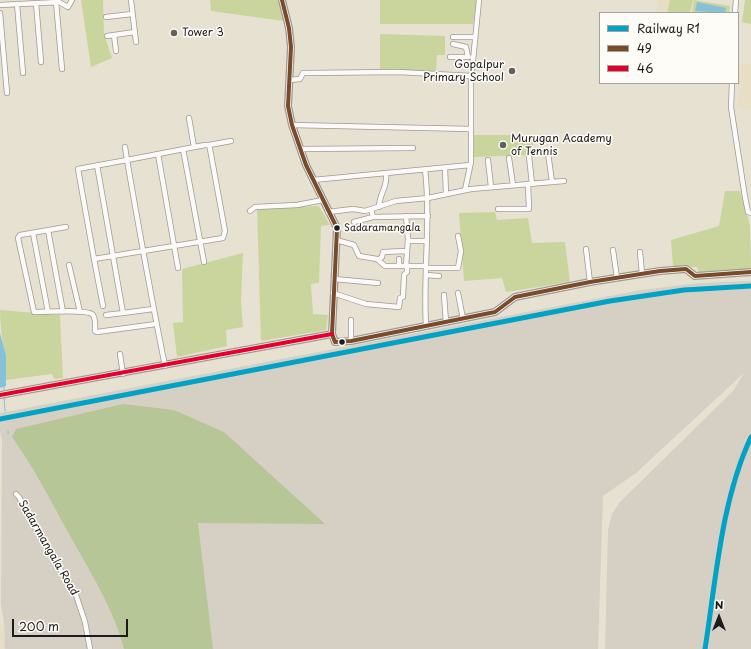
<!DOCTYPE html>
<style>
body{margin:0}
#map{position:relative;width:751px;height:649px;overflow:hidden;background:#e7e1d2;font-family:"Playpen Sans",sans-serif}
canvas{display:block}
.legend{position:absolute;left:599px;top:12px;width:140px;height:72px;box-sizing:border-box;background:#fdfcf7;border:1px solid #a3a29f;margin:0;padding:5px 7px;list-style:none;font-size:12px;color:#1c1c1c}
.legend li{display:flex;align-items:center;gap:8px;height:20px}
.legend b{width:20px;border:1px solid #a3a29f}
.north{position:absolute;left:699px;top:597px;width:40px;height:40px;-webkit-text-stroke:3px #fdfcf7;paint-order:stroke;rotate:0deg;font-size:11px;font-weight:700;line-height:16px;text-align:center;color:#1c1c1c}
.north::after{content:'';display:block;margin:auto;width:14px;height:18px;background:#1c1c1c;clip-path:polygon(50% 0,100% 100%,50% 72%,0 100%)}
.scale{position:absolute;left:12px;top:619px;width:116px;height:18px;box-sizing:border-box;border:2px solid #1c1c1c;border-top:0;padding-left:5px;font-size:12px;line-height:14px;white-space:nowrap;color:#1c1c1c;-webkit-text-stroke:3px #fdfcf7;paint-order:stroke}
</style>
<div id="map">
<canvas width="751" height="649"></canvas>
<ul class="legend">
<li><b style="height:5px;background:#01a2c5"></b>Railway R1</li>
<li><b style="height:5px;background:#7a4b2a"></b>49</li>
<li><b style="height:5px;background:#e4002b"></b>46</li>
</ul>
<div class="north">N</div>
<div class="scale">200 m</div>
</div>
<script>
const ctx = document.querySelector('canvas').getContext('2d');
ctx.lineJoin = 'round';
function fill(path, color) {
  ctx.fillStyle = color;
  ctx.fill(path, 'evenodd');
}
function strokePath(path, color, width, dash) {
  ctx.strokeStyle = color;
  ctx.lineWidth = width;
  ctx.lineCap = dash ? 'butt' : 'round';
  ctx.setLineDash(dash || []);
  ctx.stroke(path);
}
function label(font, color, halo, rows, align = 'center') {
  ctx.font = font + ' "Playpen Sans",sans-serif';
  ctx.lineWidth = 3;
  ctx.setLineDash([]);
  ctx.textBaseline = 'middle';
  ctx.strokeStyle = halo;
  ctx.fillStyle = color;
  for (const [text, x, y, turn = 0] of rows) {
    ctx.save();
    ctx.translate(x, y);
    ctx.rotate((+turn || 0) * Math.PI / 180);
    ctx.textAlign = isNaN(turn) ? turn : align;
    if (halo) ctx.strokeText(text, 0, 0);
    ctx.fillText(text, 0, 0);
    ctx.restore();
  }
}
const built = new Path2D(`
 M657,0H694L692,13H657Z
 M740,63L751,65V110L737,108Z
 M4,622L5,649H0V626Z`);
const industrial = new Path2D(`
 M751,281V649H605L608,530L612,514L620,502L733,391L744,373L636,473L603,496L598,649H5L4,622L1,604L2,440L0,432V413L641,290L699,283Z`);
const green = new Path2D(`
 M81,0H103L104,34L112,58L91,67Z
 M210,0H278L284,21L211,11Z
 M380,0H477L473,24H380Z
 M670,0H693L690,13H667Z
 M694,0L730,6L729,13H692Z
 M745,0H751V24L742,22Z
 M380,34L445,36V55H437L436,72L380,69Z
 M473,135H533V155L472,157Z
 M725,191H740L750,225L751,269L699,273L697,267H673L671,240L719,226Z
 M319,206L330,225L321,226L319,283L311,284L313,314L328,315L326,330L261,341L257,209Z
 M495,212L497,220L528,218L532,243L565,242L570,282L506,292L502,278L464,281L459,213Z
 M243,253L241,300L243,327L226,330L227,346L177,357L173,323L183,322L182,269Z
 M0,310L60,315L63,378L54,379L52,374L6,380C6,355 0,334 0,310Z`);
const forest = new Path2D(`
 M123,404L174,410L224,432L325,524L198,523L213,649H124C114,609 89,570 69,534C51,501 34,468 12,437L16,429Z`);
const water = new Path2D(`
 M697,2L726,8L725,13L695,11Z
 M0,333L6,356V386L0,388Z`);
const stream = new Path2D(`
 M4,386V393
 M4,396L5,411
 M8,431V434`);
const minor = new Path2D(`
 M131,0L136,42
 M56,2L62,69
 M36,3L41,62
 M17,4L23,73
 M0,5L59,2L68,7L72,0
 M0,13L7,93
 M735,13L736,0
 M106,17L132,14
 M114,35L116,51
 M107,36L135,32
 M453,37H475
 M453,44L466,47L468,57
 M450,57H469
 M289,80L300,79L303,73H306L398,72L472,76
 M732,83L731,107L745,197L748,212L751,213
 M189,118L194,147
 M292,125L471,129
 M209,145L231,141
 M125,147L127,160L78,169L94,259L223,238L225,231L210,149L209,145H205L127,160C139,229 151,297 165,366
 M183,149L204,262
 M301,149L413,148
 M548,153L552,182
 M158,154L178,268
 M529,156L532,184
 M509,158L513,185
 M488,160L491,187
 M97,165L123,313L153,309
 M445,168L446,194
 M425,169C431,221 423,274 426,326
 M313,180L470,165
 M465,190L471,162V81L479,0
 M379,207C379,194 388,187 386,174
 M371,209L373,217L428,216
 M498,209H529L528,184
 M250,211L255,207L297,205L323,200
 M328,212L353,209L365,211L396,201L428,198L471,189L564,181
 M354,222L373,217
 M66,227L20,235L18,238L34,312C43,312 88,309 93,315C96,319 95,326 95,331L97,332L156,324
 M48,230L63,312
 M33,233L48,312
 M336,240L354,245L359,256L377,259L385,266H426
 M408,241H426
 M586,249L590,282
 M613,250L617,278
 M640,252L642,274
 M94,259L103,306
 M378,260L382,257L383,252L406,251
 M69,265L80,312
 M399,266V259
 M406,266L408,239L406,216
 M427,268H458L461,251L458,236
 M426,275L439,276
 M334,279L378,283
 M333,293L366,304L399,307L400,298L403,297L404,275L407,272V266
 M458,293L463,319
 M444,295L446,322
 M106,315L123,313
 M351,320V341
 M120,354L123,374
 M16,494L19,497L39,535L76,595L85,622L90,649`);
const tertiary = new Path2D(`
 M282,0L289,28L291,47L288,106L292,125L306,165L337,228L332,334L335,342L351,341L495,312L515,297L590,282L660,271L686,269L695,276L751,272
 M0,395L332,334`);
const rail = new Path2D(`
 M705,649C716,580 721,501 751,437`);
const bus1 = new Path2D(`
 M282,0L289,28L291,47L288,106L292,125L306,165L337,228L332,334L335,342L351,341L495,312L515,297L590,282L660,271L686,269L695,276L751,272`);
const bus2 = new Path2D(`
 M0,395L332,334`);
const rail1 = new Path2D(`
 M0,419L610,301L684,290L751,286
 M705,649C716,580 721,501 751,437`);
const markers = [
 [174,33,4,"#63615c"],
 [512,71,4,"#63615c"],
 [503,145,4,"#63615c"],
 [337,228,3.5,"#1c1c1c"],
 [342,342,3.5,"#1c1c1c"]
];
const busNames = [
 ["Sadaramangala",344,228]
];
const poiNames = [
 ["Tower 3",182,33],
 ["Gopalpur",504,65,"right"],
 ["Primary School",504,78,"right"],
 ["Murugan Academy",511,139],
 ["of Tennis",511,152]
];
const streetNames = [
 ["Sadarmangala Road",48,548,60]
];
fill(built, '#e8ddc5');
fill(industrial, '#d6d0c4');
fill(green, '#cad59d');
fill(forest, '#b6c696');
fill(water, '#86c1d8');
strokePath(stream, '#86c1d8', 1);
strokePath(minor, '#9e9a92', 6);
strokePath(tertiary, '#9e9a92', 8);
strokePath(minor, '#fbfaf8', 4.5);
strokePath(tertiary, '#fbfaf8', 5.5);
strokePath(rail, '#aeadab', 1);
strokePath(bus1, '#7a4b2a', 4);
strokePath(bus2, '#e4002b', 4);
strokePath(rail1, '#01a2c5', 5);
for (const [x, y, r, color] of markers) {
  const dot = new Path2D();
  dot.arc(x, y, r, 0, 2 * Math.PI);
  ctx.fillStyle = color;
  ctx.fill(dot);
  strokePath(dot, '#fdfcf7', 1.5);
}
label('10px', '#1c1c1c', '#fdfcf7', busNames, 'left');
label('11px', '#1c1c1c', '#fdfcf7', poiNames, 'left');
label('11px', '#1c1c1c', '#fdfcf7', streetNames);
</script>
